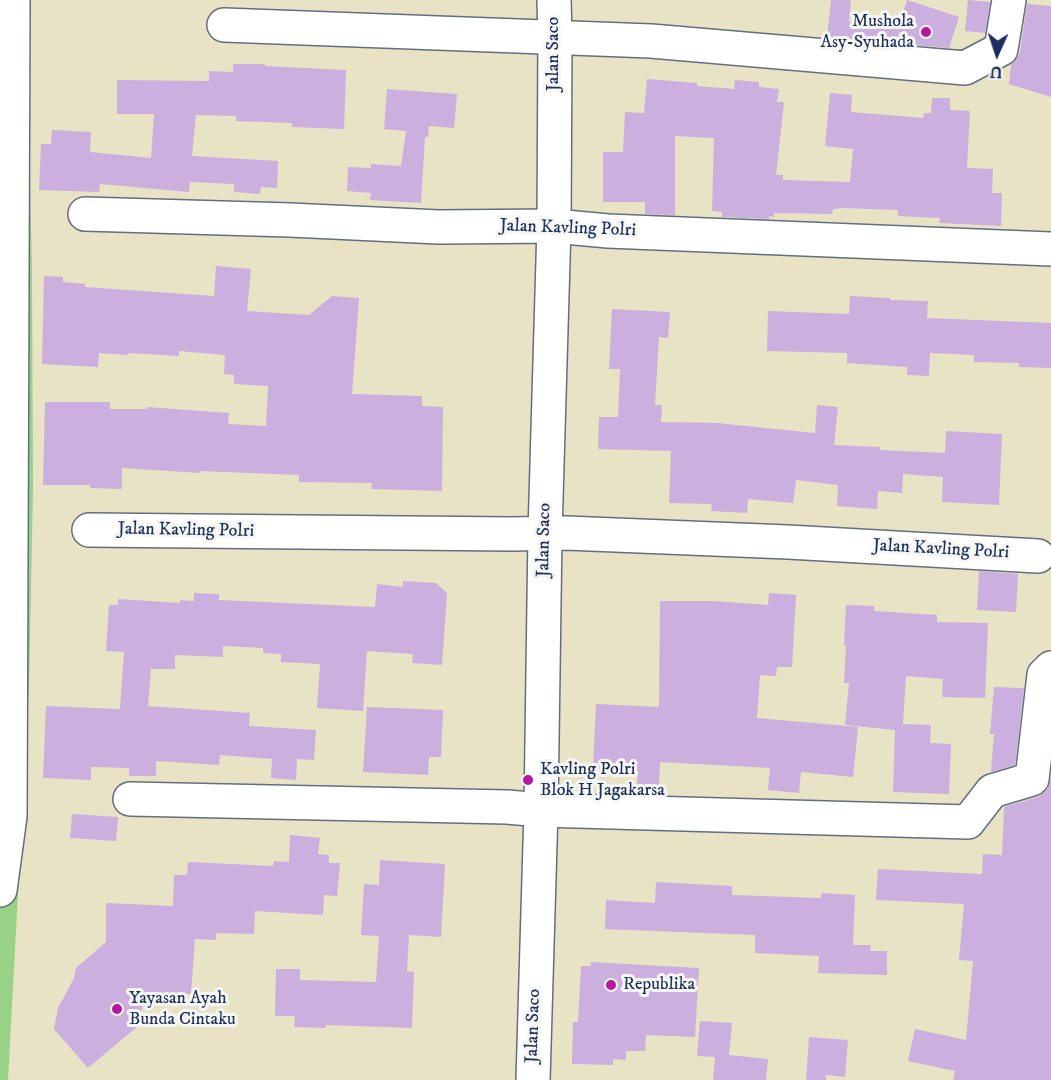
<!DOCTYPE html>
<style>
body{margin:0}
#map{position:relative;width:1051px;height:1080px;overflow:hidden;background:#e8e3c4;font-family:"IM FELL DW Pica",serif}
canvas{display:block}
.north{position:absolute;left:967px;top:24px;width:60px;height:60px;-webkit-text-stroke:4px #f6f6f2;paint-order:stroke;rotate:183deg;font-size:16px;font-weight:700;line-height:24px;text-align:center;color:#1b2f5e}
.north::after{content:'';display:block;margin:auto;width:21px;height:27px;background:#1b2f5e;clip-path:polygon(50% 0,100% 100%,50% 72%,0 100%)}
</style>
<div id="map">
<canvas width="1051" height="1080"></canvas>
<div class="north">U</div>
</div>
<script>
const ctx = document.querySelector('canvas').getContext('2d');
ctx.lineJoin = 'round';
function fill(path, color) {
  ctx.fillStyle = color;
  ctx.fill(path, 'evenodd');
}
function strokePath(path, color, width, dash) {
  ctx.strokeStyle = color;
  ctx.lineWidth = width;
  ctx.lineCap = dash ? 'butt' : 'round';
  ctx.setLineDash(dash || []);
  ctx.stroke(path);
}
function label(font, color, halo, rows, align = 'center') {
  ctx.font = font + ' "IM FELL DW Pica",serif';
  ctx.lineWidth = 6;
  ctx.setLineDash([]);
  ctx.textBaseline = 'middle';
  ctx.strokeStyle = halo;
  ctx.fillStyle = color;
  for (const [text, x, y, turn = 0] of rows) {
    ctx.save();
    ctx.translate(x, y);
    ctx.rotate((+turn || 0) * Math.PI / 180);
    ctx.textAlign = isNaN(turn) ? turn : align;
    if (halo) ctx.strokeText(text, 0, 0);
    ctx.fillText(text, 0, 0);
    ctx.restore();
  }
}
const green = new Path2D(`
 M0,0L27,39L32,271L33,489L29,688L8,1080H0Z`);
const building = new Path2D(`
 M831,0H851L849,22L898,28L907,0L959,17L949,48L827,37Z
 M968,0L990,2L985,33L965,31Z
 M1027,4L1051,6V97L1009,84L1011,65L1016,59L1020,52Z
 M233,64H265V66L346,70L344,129L292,127V123L236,121V116L196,115L192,156L278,161L277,188L261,187L260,194L234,192V184L190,182L189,192L100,184L99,192L39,190L41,144H51L52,130L91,132L90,152L151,158L154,114H117V80L209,81V71L233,72Z
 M647,79L697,83V86L734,89L735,80L759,82V87L779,89L777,102H784L776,175H783V180L850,182L853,149L825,146L830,93L852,95L851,112L923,118L924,113H931L932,98H950V110L970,111L967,168L993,169L992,193H1002L1001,226L939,223L940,218L898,216V210L842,208L833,209L832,214L774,213V217L769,216V219L722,217V212L712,211L714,138L675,136V215L645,214V202H603V152H623L625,112L644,113Z
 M387,89L457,94L454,128L429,126L428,137H425L421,203L370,200L371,193L347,191L348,167L371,168V164L401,166L406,131L384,129Z
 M216,266L251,269L247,311L309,315L332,296L359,298L352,394L422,396V406L443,407L442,491L371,489L372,483L299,482V475L200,471V473L122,468V489L90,488V485H43L45,402H110V409H147V407L229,413L228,424L266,426L268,386L234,384V375L224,374L225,355L179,351V356L128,353V355L99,353L98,367L42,364L44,276L63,277V282L85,284V287L214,296Z
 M850,296L890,298V300L928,301L927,318L1051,323V368L1019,367V363L974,362V355L930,353L929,376L907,375V367L847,363V353L767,351L768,311L849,314Z
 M612,309L670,312L668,338L659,337L655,405H662L661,422L717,423L815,433L817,405L838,407L834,445L880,447V450L945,453L946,431L1002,434L999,505L942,502L943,477L903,474L902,493L878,491L877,509L837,506L838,485L796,480L793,503L748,499L747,513L711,511L712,504L669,503L671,451L598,449L599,417H618L620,369H609Z
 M979,571L1018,574L1016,612L977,610Z
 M403,581L436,583L447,593L442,665L412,663L413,654L367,651L363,711L317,708L320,664L281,662V654L263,653V648L223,646V657L175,655V669H151L148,706L250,713L249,726L316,730L314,760L297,759L296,780L271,778L272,759L220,755L219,765L156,761V776H129V768L91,767V780L43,778L46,706L120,709L124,652L106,651L109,605H118V599L180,603V600L194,601V593L219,594V600L375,607L377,584L403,587Z
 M769,593L796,595L792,667H777L776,676L760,675L757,718L858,727L853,777L801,772L799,793L768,790L770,768L660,762L659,788L637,787L638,771L593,768L596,704L659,707L660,601H713L768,605Z
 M846,605L874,606V611L937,615V622L988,623L985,698L942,697L943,679L906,676L903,724L931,725L930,743L951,744L949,794L893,792L895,730L845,725L849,683H844L846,646H844Z
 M994,687L1024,688L1015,765L991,772L994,734H990Z
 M367,707L443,710L441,757H429L428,775L363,772Z
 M1051,778V1080H953L955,1071L908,1061L915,1029L966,1040L973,961L959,960L964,904L876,900L878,869L982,874L983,854L1002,855L1004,807L1038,797L1047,790Z
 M72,814L118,817L116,841L70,838Z
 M290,835L320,838L318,854L329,855V863H340L337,896L324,895L323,915L255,911L254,934L216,933V940L195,939L191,994L145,992L138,1026L88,1068L54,1029L58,1008L74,978L76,968L106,942V903L173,906L174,875H187L188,862L273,866L274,861L289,862Z
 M380,860L445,864L441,937L409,935L407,971L414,972L412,1028L326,1025V1028L294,1027L295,1016H275L276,969H300V980L376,982L379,936L361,935L364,884L379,885Z
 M656,882L732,886V895L821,898V893L855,895L853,945H871L870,951H887V975L818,973L819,956L755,953V935L605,929L606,900L655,903Z
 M591,962L699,968L695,1037L646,1035L645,1051H626V1060L613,1059V1065L572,1064L573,1022H578L581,966H591Z
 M700,1021L732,1023L729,1055L768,1059L766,1080H713L715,1057L697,1056Z
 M809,1037L848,1040L845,1077L826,1075V1080H806Z`);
const minor = new Path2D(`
 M224,25L651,41L965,68L1001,49L1009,0
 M85,214L290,220L439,227L554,226L608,231L1051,249
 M89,530L511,534L566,533L788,542L1038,556
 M130,799L507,807L541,810L968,822L992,791L1032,779L1044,675L1051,668
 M0,890L10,816L13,0`);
const major = new Path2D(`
 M533,1080L541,810L545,533L554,226L555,37L554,0`);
const markers = [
 [926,32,6,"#b5179e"],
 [528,780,6,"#b5179e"],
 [611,985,6,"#b5179e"],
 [117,1009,6,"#b5179e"]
];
const poiNames = [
 ["Mushola",914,22,"right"],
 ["Asy-Syuhada",914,43,"right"],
 ["Kavling Polri",540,770],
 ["Blok H Jagakarsa",540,791],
 ["Republika",623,985],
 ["Yayasan Ayah",129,999],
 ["Bunda Cintaku",129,1020]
];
const streetNames = [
 ["Jalan Saco",554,54,-90],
 ["Jalan Kavling Polri",568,229,2],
 ["Jalan Kavling Polri",186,531,1],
 ["Jalan Saco",545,540,-89],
 ["Jalan Kavling Polri",941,550,3],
 ["Jalan Saco",534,1026,-88]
];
fill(green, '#97d286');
fill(building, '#cbafde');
strokePath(minor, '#636e82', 36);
strokePath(major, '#636e82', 36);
strokePath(minor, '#fff', 33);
strokePath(major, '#fff', 33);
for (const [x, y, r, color] of markers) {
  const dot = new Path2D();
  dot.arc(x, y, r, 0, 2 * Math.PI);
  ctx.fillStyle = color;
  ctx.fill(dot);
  strokePath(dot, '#f6f6f2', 2);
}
label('18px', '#1b2f5e', '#f6f6f2', poiNames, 'left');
label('18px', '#1b2f5e', '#f6f6f2', streetNames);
</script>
